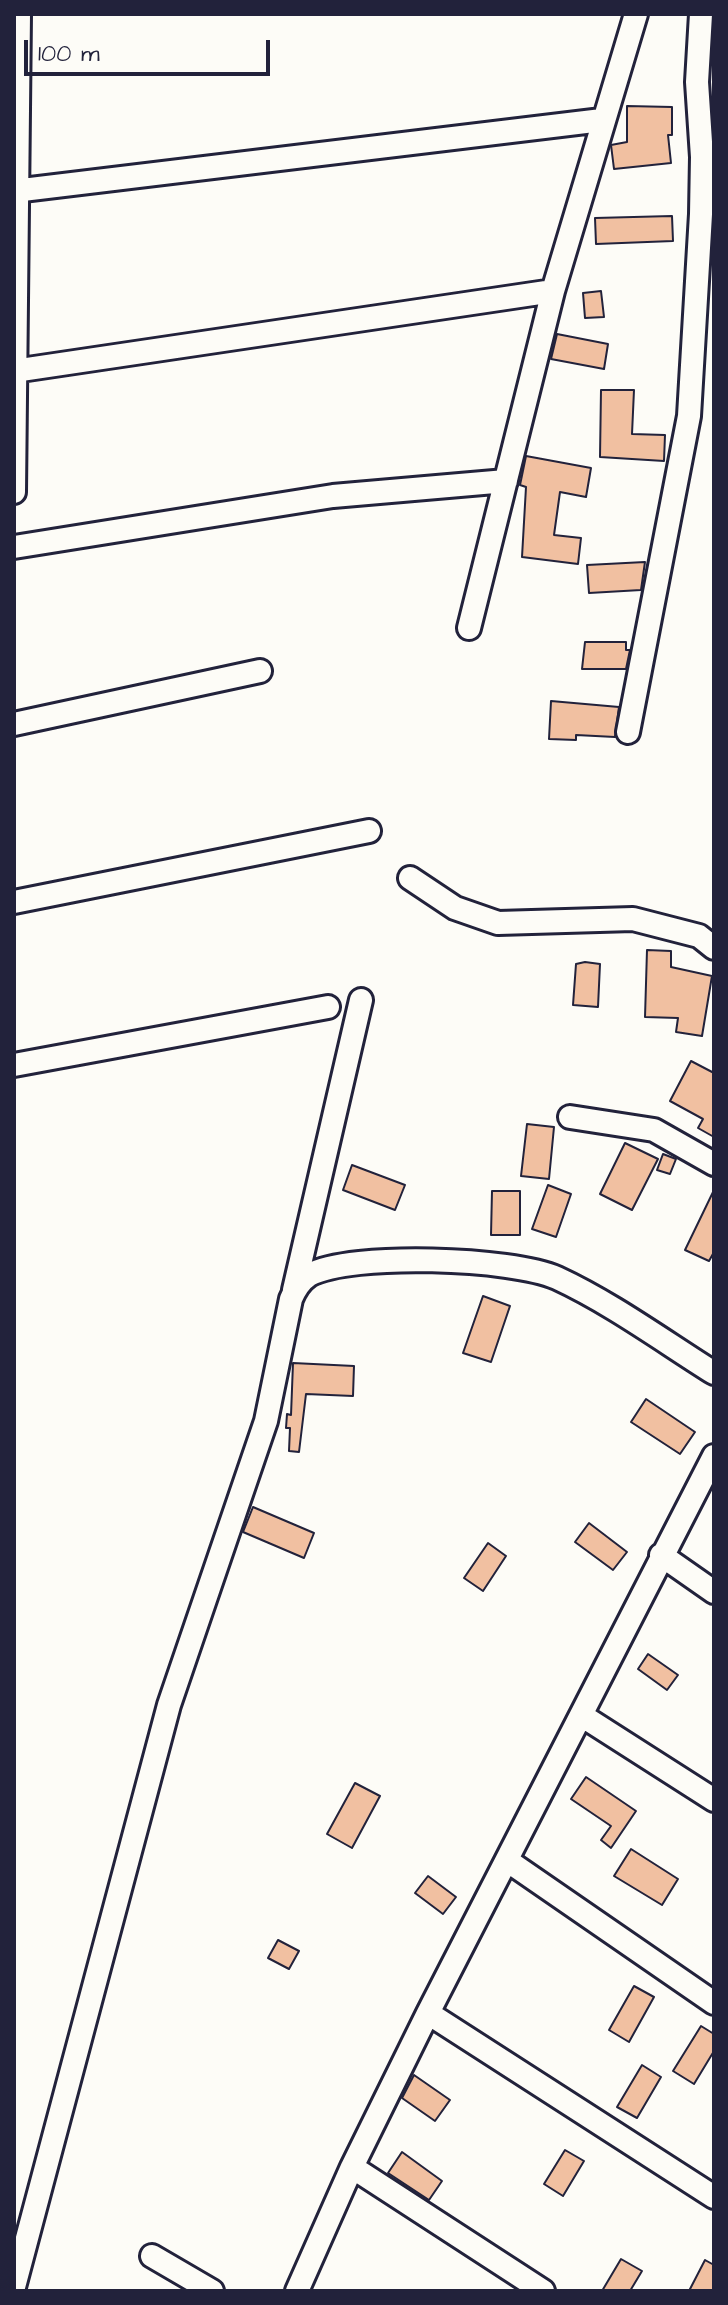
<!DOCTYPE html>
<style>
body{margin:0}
#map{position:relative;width:728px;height:2305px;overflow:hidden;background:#fdfcf7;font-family:"Architects Daughter",sans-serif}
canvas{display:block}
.frame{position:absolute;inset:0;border:16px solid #22223b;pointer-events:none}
.scale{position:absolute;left:24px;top:40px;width:246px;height:36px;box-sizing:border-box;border:4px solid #22223b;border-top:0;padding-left:10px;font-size:24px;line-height:28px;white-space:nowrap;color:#22223b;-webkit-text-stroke:6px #fdfcf7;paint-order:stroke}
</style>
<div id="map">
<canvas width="728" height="2305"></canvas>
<div class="frame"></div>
<div class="scale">100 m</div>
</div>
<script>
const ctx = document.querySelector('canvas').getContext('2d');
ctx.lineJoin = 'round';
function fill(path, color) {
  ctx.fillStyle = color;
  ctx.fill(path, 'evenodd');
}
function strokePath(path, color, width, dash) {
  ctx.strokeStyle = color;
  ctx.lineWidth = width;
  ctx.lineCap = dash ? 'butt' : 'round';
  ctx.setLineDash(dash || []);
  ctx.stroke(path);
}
const building = new Path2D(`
 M627,106L672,107V135H668L671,163L614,169L611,145L627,142Z
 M672,216L673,241L596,244L595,218Z
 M601,291L604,317L585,318L583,293Z
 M557,334L608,344L604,369L551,359Z
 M601,390H634L632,434L665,435L664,461L600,457Z
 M526,456L591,468L586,497L560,492L554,535L581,538L578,564L522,557L526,487L520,485Z
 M645,562L641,590L589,593L587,565Z
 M585,642H626V650H630L626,669H582Z
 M551,701L619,707L615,737L576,735V740L549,739Z
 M647,950L671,951V967L712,976L702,1036L676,1032L678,1018L645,1017Z
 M585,962L600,964L598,1007L573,1005L576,964Z
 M691,1061L714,1073V1137L698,1128L703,1119L670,1101Z
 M527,1124L554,1127L549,1179L521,1176Z
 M625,1143L658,1159L632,1210L600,1194Z
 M663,1154L676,1159L670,1174L657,1170Z
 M352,1165L405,1185L395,1210L343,1190Z
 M548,1185L571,1194L556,1237L532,1229Z
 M714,1190V1252L709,1261L685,1250Z
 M492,1191H520V1235H491Z
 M483,1296L510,1306L491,1362L463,1353Z
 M293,1363L354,1366L353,1396L306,1394L299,1452L289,1451L290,1428H286L287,1414L291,1415Z
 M646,1399L695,1432L680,1454L631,1422Z
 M253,1507L314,1533L304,1558L243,1532Z
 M589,1523L627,1552L613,1570L575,1542Z
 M488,1543L506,1556L483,1591L464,1578Z
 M648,1654L678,1675L667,1690L638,1669Z
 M586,1777L636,1811L611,1848L601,1840L611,1826L571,1799Z
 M355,1783L380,1796L352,1848L327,1834Z
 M631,1849L678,1879L662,1905L614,1876Z
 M428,1876L456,1897L443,1914L415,1893Z
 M278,1940L299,1951L289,1969L268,1958Z
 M634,1986L654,1997L629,2042L609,2030Z
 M701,2026L714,2034V2051L694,2084L673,2071Z
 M642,2065L661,2077L637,2118L617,2107Z
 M414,2075L450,2100L435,2121L402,2098Z
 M565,2150L584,2161L563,2196L544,2184Z
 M402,2152L442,2181L429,2200L388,2173Z
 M621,2259L642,2271L630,2291H602Z
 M705,2260L714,2265V2291H689Z`);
const minor = new Path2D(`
 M14,191L602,120
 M14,371L553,291
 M14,492L19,14
 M14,547L333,496L506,481
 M469,628L553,291L636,14
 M14,724L260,671
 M628,732L689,416L701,214L702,157L697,82L701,14
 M410,878L455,908L498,923L633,919L699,936L714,948
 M14,902L369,831
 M14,1065L328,1007
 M570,1117L654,1130L714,1164
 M294,1290L361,1000
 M661,1555L714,1592
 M581,1715L714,1800
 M508,1861L714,2003
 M428,2013L714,2197
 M352,2167L543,2291
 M152,2256L212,2291
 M14,2287L169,1705L266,1421L291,1299C295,1289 300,1281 309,1275C352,1252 512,1258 557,1278C611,1303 663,1341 714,1373
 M297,2291L352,2167L428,2013L714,1456`);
fill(building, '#f1c0a1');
strokePath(building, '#22223b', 2);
strokePath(minor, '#22223b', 28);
strokePath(minor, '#fdfcf7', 22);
</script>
